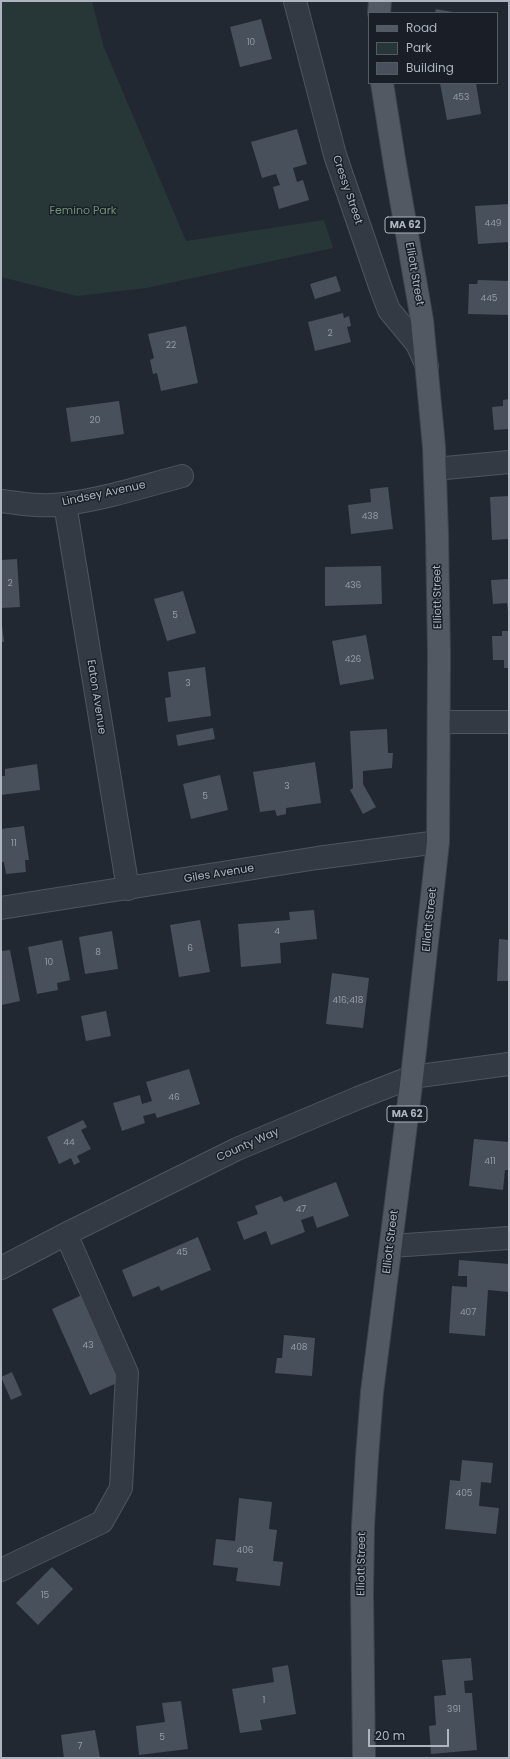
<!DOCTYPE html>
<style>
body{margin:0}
#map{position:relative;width:510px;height:1759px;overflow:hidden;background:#212832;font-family:Poppins,sans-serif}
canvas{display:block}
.frame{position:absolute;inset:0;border:2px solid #aeb5c0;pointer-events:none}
.legend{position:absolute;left:368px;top:12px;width:130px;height:72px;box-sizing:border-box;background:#1a1f27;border:1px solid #555b64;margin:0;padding:5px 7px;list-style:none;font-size:12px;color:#aeb5c0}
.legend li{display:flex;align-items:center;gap:8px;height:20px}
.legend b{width:20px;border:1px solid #555b64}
.scale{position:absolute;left:368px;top:1729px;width:81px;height:18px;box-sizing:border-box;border:2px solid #aeb5c0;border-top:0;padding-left:5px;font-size:12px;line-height:14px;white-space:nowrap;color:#aeb5c0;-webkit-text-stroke:3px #1a1f27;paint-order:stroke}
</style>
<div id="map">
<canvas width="510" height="1759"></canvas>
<div class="frame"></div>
<ul class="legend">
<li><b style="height:5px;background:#525963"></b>Road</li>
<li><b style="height:11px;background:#273737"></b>Park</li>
<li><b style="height:11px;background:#48505b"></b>Building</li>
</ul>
<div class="scale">20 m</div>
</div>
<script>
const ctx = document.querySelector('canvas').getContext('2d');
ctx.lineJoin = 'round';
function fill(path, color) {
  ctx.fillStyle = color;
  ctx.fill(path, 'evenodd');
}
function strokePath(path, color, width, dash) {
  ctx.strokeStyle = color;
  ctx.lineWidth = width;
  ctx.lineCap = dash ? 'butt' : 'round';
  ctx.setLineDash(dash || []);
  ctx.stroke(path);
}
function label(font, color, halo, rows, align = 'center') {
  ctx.font = font + ' Poppins,sans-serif';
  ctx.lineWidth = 3;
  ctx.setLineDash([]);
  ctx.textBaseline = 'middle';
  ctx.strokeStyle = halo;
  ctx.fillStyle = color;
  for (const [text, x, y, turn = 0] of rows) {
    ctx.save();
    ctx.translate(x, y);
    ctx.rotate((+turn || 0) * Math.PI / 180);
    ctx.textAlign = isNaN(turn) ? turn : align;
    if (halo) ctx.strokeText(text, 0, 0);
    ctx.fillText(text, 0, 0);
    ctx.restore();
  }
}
const green = new Path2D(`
 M1,1H92L103,45L186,241L324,220L333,248L146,288L77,296L1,277Z`);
const building = new Path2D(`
 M436,9L453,12V13H435Z
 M261,19L272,59L240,67L230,27Z
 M440,83H476L481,114L447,120Z
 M297,129L307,164L293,168L297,182L303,180L309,200L279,209L273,187L280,185L276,174L262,178L251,142Z
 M509,204V242L478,244L475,206Z
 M336,276L341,291L315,299L310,284Z
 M478,280L509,281V315L468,314L469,284H477Z
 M343,313L344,318L349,316L351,326L347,327L351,342L315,351L308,322Z
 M186,326L198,383L161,391L157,373L153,374L150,360L154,358L148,334Z
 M509,399V429L494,430L492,407L503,406V400Z
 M119,401L124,434L71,442L66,408Z
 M388,487L393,529L351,534L348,505L371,502L370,489Z
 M509,496V539L492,540L490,497Z
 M17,559L20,607L1,608V560Z
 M381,566L382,604L325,606V567Z
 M509,579V611H508L507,603L493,604L491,580Z
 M183,591L196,633L167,641L154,599Z
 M1,617L4,642H1Z
 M502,631H509V668H504V660H493L492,636H502Z
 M366,635L374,679L340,685L332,641Z
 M205,667L211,716L168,722L165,698L171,697L168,672Z
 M213,728L215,739L178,746L176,735Z
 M387,729L388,753H393L392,768L363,771V784L376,807L363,814L350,790L353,788L350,731Z
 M315,762L321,803L286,808V814L277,816L275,810L260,812L253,772Z
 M37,764L40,790L1,795V776H5V769Z
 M220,775L228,810L191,819L183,784Z
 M24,826L29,860H25L26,872L6,874L4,862H1V829Z
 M314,910L317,939L280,943L281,963L241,967L238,924L290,920L289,912Z
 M200,920L210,972L179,977L170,925Z
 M112,931L118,969L85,974L79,937Z
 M499,939L509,940V981H497Z
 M62,940L70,980L57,983L58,990L37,994L28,947Z
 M10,950L20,1001L2,1005L1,951Z
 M332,973L369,978L363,1028L326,1024Z
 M106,1011L111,1036L86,1041L81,1016Z
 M189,1069L200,1104L157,1118L155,1113L143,1116L145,1123L122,1131L113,1103L140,1095L142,1104L152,1101L146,1082Z
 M83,1120L87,1127L81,1130L91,1149L77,1156L80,1162L74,1165L71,1158L59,1164L47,1137Z
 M474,1139L509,1142V1170H505L503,1190L469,1186Z
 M336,1182L349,1216L317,1228L313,1216L301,1220L305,1232L271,1245L266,1231L244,1240L237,1222L258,1214L255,1206L281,1196L284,1202Z
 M198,1237L211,1270L161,1291L159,1286L133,1297L122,1270Z
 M459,1260L509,1264V1292L488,1290L485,1336L449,1333L452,1286L467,1287V1276H458Z
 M82,1295L110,1345L103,1348L119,1382L90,1395L52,1309Z
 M284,1335L315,1338L312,1376L275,1373L277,1358H282Z
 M12,1372L22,1395L11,1400L1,1377Z
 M462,1460L493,1463L491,1483L481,1482L479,1506L499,1508L496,1534L445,1529L450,1480L460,1481Z
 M239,1498L272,1502L269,1529L277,1530L273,1561L283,1562L280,1586L236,1581L238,1568L213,1565L216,1539L235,1541Z
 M52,1567L73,1589L38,1625L16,1603Z
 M471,1658L473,1680L464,1681L465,1693H472L477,1750L431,1754L429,1726L436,1725L434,1696L446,1695L442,1660Z
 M288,1665L296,1714L260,1720L262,1730L240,1733L232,1689L274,1682L272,1668Z
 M181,1701L188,1749L139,1755L136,1726L165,1722L162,1703Z
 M95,1730L100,1758H64L61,1735Z`);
const minor = new Path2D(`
 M295,1L335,155L381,289L389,310L417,344L427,366
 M435,469L509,462
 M1,501C22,504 44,507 65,504C105,499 144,486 182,476
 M65,504L128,889
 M439,722H509
 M1,908L317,858L438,842
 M391,1246L509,1238
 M1,1268L66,1234L237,1149L358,1098L412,1077L509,1064
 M1,1570L102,1522L121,1488L127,1373L66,1234`);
const major = new Path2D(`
 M379,13L380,1
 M364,1758L362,1594L363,1526L367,1457L372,1392L412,1077L438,842L439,653L437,534L434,447L422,320L395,165L382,83`);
const numberNames = [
 ["10",251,43],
 ["453",461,98],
 ["449",493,224],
 ["445",489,299],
 ["2",330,334],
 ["22",171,346],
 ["20",95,421],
 ["438",370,517],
 ["2",10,584],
 ["436",353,586],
 ["5",175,616],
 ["426",353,660],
 ["3",188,684],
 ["3",287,787],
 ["5",205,797],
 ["11",14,844],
 ["4",277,932],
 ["6",190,949],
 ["8",98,953],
 ["10",49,963],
 ["416;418",348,1001],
 ["46",174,1098],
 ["44",69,1143],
 ["411",490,1162],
 ["47",301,1210],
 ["45",182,1253],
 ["407",468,1313],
 ["43",88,1346],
 ["408",299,1348],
 ["405",464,1494],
 ["406",245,1551],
 ["15",45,1596],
 ["1",264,1701],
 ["391",454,1710],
 ["5",162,1738],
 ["7",80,1747]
];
const shields = [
 [405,225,40],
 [407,1114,40]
];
const shieldNames = [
 ["MA 62",405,225],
 ["MA 62",407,1114]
];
const streetNames = [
 ["Cressy Street",347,190,71],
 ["Elliott Street",414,274,80],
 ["Lindsey Avenue",104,494,-12],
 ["Elliott Street",438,597,-91],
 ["Eaton Avenue",96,697,81],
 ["Giles Avenue",219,874,-9],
 ["Elliott Street",430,920,-84],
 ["County Way",248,1145,-24],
 ["Elliott Street",391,1242,-83],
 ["Elliott Street",362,1564,-89]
];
const parkNames = [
 ["Femino Park",83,211]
];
fill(green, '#273737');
fill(building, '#48505b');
strokePath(minor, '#4f555e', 24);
strokePath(major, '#3e434d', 24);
strokePath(minor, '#343a43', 22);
strokePath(major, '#525963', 22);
label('9px', '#949ca7', null, numberNames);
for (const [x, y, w] of shields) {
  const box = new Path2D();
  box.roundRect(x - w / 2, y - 8, w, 16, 3);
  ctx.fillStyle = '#1a1f27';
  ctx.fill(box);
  strokePath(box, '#aeb5c0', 1);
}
label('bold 10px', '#aeb5c0', null, shieldNames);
label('11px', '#aeb5c0', '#1a1f27', streetNames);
label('11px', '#709378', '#1a1f27', parkNames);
</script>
